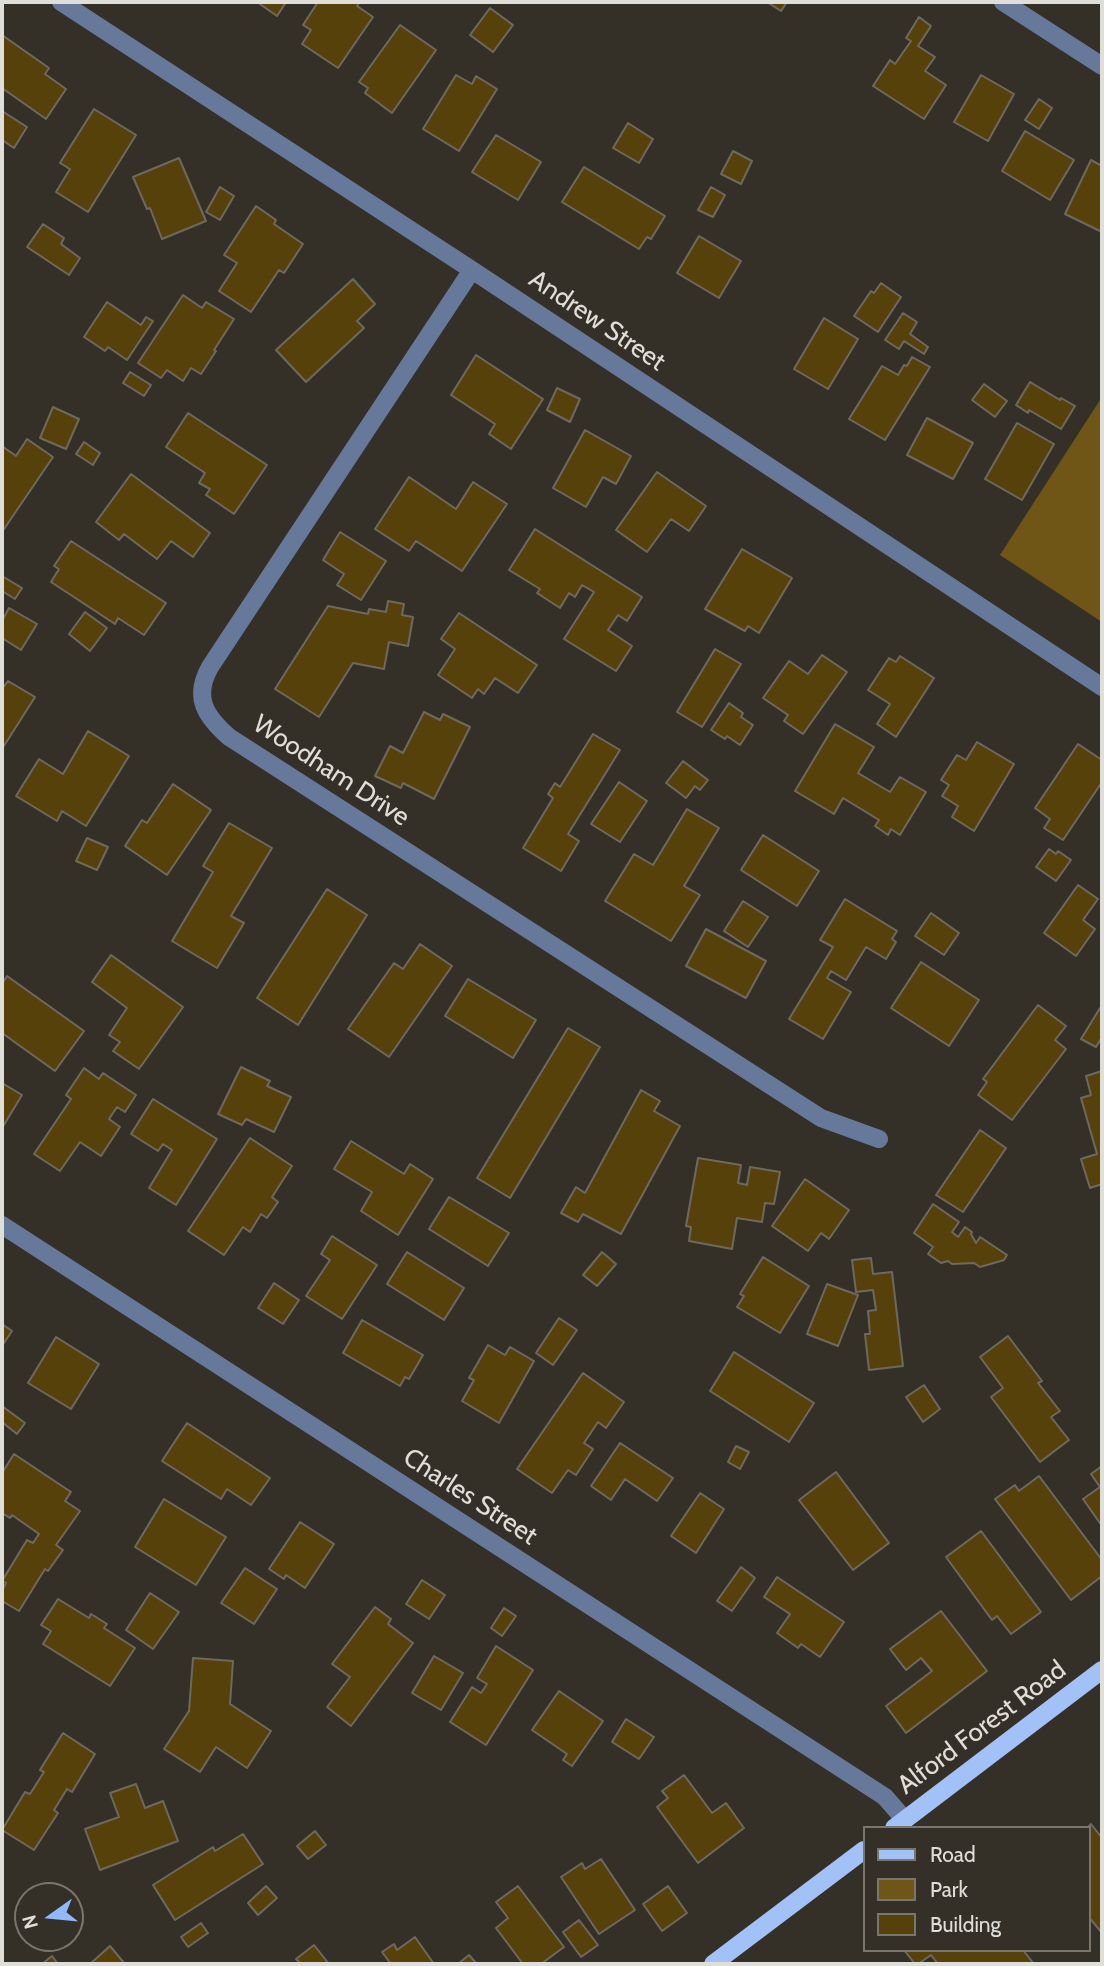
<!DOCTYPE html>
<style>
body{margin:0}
#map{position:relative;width:1104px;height:1966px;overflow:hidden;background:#343028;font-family:Cabin,sans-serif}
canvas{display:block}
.frame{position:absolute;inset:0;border:4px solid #e0ded8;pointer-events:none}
.legend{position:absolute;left:863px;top:1826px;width:228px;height:126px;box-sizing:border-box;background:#343028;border:2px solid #79766e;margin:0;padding:9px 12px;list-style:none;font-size:21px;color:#e0ded8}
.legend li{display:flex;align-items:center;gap:14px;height:35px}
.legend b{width:35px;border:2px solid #79766e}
.north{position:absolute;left:14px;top:1882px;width:70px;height:70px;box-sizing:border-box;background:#343028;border:2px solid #79766e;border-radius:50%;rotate:255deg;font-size:19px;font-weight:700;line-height:28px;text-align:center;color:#e0ded8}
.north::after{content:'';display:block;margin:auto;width:24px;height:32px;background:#8fb8fd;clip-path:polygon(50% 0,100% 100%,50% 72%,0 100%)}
</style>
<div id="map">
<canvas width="1104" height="1966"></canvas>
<div class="frame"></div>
<ul class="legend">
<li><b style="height:9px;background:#a2c1f6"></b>Road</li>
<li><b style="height:19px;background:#705616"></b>Park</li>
<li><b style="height:19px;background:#57410b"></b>Building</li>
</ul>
<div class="north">N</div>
</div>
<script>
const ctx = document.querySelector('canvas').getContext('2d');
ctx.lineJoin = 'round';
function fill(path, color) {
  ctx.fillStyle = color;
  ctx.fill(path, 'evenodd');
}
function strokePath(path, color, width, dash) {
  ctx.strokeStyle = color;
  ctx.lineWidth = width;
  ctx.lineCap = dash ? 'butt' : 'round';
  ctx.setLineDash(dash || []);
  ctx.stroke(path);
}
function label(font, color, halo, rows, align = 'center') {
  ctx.font = font + ' Cabin,sans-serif';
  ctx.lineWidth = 7;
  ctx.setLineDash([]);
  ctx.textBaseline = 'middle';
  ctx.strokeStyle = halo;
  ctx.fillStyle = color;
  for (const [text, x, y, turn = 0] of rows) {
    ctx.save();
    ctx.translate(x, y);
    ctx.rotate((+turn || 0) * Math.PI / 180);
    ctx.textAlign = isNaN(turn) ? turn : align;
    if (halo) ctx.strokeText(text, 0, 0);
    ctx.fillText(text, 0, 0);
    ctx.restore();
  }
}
const green = new Path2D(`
 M1102,397V622L1000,555Z`);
const building = new Path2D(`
 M257,2H286L277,16Z
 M318,2H360L357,6L373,17L338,68L302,44L311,30L303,25Z
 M767,2H787L781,11Z
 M490,8L513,25L493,52L470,35Z
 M919,17L931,26L918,46L935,57L925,71L946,85L924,119L873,86L890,60L895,64L911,41L906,38Z
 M400,25L436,50L392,113L365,93L368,88L359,82Z
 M2,35L49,68L45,74L66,89L46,119L2,88Z
 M456,75L472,84L476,76L497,89L459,151L423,129Z
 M981,75L1014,94L988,141L954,122Z
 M1039,99L1052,108L1039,129L1025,120Z
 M94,109L136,135L88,212L56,192L70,169L60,163Z
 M2,111L27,127L14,148L2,140Z
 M628,123L653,139L639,163L613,148Z
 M1025,131L1074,160L1050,200L1002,171Z
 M496,135L541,162L518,200L472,172Z
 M733,151L752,161L741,184L721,174Z
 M179,158L206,221L162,239L150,208L147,209L133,177Z
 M1091,160L1102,166V232L1065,214Z
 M584,167L665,216L651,239L647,237L639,249L562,202Z
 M220,187L234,196L220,220L206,212Z
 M711,187L725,195L713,217L698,210Z
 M256,206L276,220L274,224L303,244L284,273L279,270L251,312L219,291L237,263L224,255Z
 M43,224L64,238L61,244L80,258L69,275L27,247Z
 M699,236L741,261L719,298L677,273Z
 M353,279L375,304L357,321L364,328L306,382L276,350Z
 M881,283L901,297L878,332L854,316L871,291L874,293Z
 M183,295L202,308L206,302L234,319L214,350L216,351L201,374L191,368L183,381L167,370L161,378L138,363Z
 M107,302L141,325L146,317L153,321L127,360L108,347L105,351L84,337Z
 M903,313L917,322L910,334L928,347L924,354L904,341L899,349L885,340Z
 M824,318L858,339L828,389L794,369Z
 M476,355L543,399L511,449L489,434L495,424L451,395Z
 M912,357L930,367L885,440L849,419L882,366L898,375L904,365L907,366Z
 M130,372L151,385L144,396L123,383Z
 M1030,382L1060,400L1061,398L1075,406L1061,429L1029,410L1028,413L1016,405Z
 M984,384L1007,401L995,417L972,400Z
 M557,388L580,399L570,422L547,410Z
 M53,407L79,419L66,449L40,438Z
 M188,413L267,465L234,514L206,495L210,489L199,483L205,473L166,447Z
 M927,418L973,443L953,479L907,455Z
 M1017,423L1054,444L1022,500L985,479Z
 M585,430L631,456L616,484L603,477L586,507L553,488Z
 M27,439L53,457L2,532V446L16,456Z
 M84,442L100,453L93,465L76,454Z
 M657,472L706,506L689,531L671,519L647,552L616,530Z
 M131,474L210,533L193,557L171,541L157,559L124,534L119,540L96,522Z
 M409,477L456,509L473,482L507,504L462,571L416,541L409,551L375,529Z
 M535,529L642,597L627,621L618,615L608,630L632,646L616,671L564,639L594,592L582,585L575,597L569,593L560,608L537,593L540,589L509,570Z
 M340,532L386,561L361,600L337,585L344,574L323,560Z
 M71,541L166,603L144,635L118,618L115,624L51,582L59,569L54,566Z
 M742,549L792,578L759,633L748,626L745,631L705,609Z
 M2,576L22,588L15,599L2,591Z
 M388,601L404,604L402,615L413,617L408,646L389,642L384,669L353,663L319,717L275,689L328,606L368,614L369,609L386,612Z
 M9,608L37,624L21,650L2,638V621Z
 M85,612L107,628L90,651L69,634Z
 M459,613L537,665L518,693L495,678L484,694L478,689L472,698L438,675L455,649L441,639Z
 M715,649L741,664L702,727L677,712Z
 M822,655L847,672L803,734L784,721L788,715L763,698L789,661L808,674Z
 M900,656L934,678L896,737L877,724L890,704L868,690L889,658L896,662Z
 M8,681L35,697L2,749V689Z
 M729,703L743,713L741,717L753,725L740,745L727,736L725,739L711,730Z
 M424,712L440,720L443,714L470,727L434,799L403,783L401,788L375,776L390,746L403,753Z
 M835,724L874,747L858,773L890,792L900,777L926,792L900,835L891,829L888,835L875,826L879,820L843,798L834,814L795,791Z
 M88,731L129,756L86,826L62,811L57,821L16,796L39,759L63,774Z
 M593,734L620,750L568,834L579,841L561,871L523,848L553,798L548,794L555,783L560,787Z
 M977,742L1014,764L974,831L952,817L958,806L942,796L949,785L941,780L957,755L966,760Z
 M1078,744L1102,760V782L1063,840L1044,828L1050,819L1035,808Z
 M683,761L708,780L700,790L695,786L686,798L666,783Z
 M619,782L647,801L620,842L591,824Z
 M173,784L211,810L167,875L125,846L142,820L147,823Z
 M687,809L719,828L684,886L700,895L671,941L605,901L634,854L653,865Z
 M229,823L272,848L231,916L244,923L217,968L172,941L213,872L203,866Z
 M763,835L819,871L797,906L741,870Z
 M87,838L108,847L97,870L76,861Z
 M1049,849L1056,854L1058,851L1071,860L1056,881L1036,867Z
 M1078,885L1098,899L1083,920L1095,929L1076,956L1044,933Z
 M327,889L367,915L298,1025L257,998Z
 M845,899L897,931L892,939L896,942L886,959L866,947L846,980L831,971L827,978L851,992L823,1039L789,1019L833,947L820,940Z
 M743,901L768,917L748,947L724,931Z
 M931,913L959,933L944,955L915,936Z
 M706,929L766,961L746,998L686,966Z
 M420,944L452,966L389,1057L348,1029L394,963L403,969Z
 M111,955L183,1007L139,1069L113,1051L120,1042L109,1035L127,1008L92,982Z
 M921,962L979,1000L949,1046L891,1008Z
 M7,976L84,1031L55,1071L2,1033V984Z
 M468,979L536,1020L513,1058L445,1016Z
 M1038,1005L1066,1026L1055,1040L1066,1049L1012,1120L978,1095L987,1082L983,1079Z
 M1100,1008L1102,1010V1037L1096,1047L1081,1039Z
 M568,1028L600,1047L510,1198L477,1178Z
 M241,1067L270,1081L267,1086L291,1097L274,1132L246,1119L242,1125L218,1114Z
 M84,1068L99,1079L103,1073L136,1095L125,1112L117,1107L109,1119L120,1127L101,1156L80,1142L60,1171L34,1154L71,1099L66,1095Z
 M1102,1071V1184L1090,1188L1081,1159L1097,1154L1081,1098L1091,1095L1086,1076Z
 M2,1083L22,1095L2,1128Z
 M641,1090L660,1101L654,1111L680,1126L621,1234L583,1214L578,1222L561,1213L576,1187L585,1193Z
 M153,1099L217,1139L176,1205L149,1188L172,1150L163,1144L158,1151L131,1134Z
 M980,1130L1006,1148L963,1212L936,1195Z
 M250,1138L292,1166L272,1197L278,1202L267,1218L261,1214L250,1232L243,1227L224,1255L188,1231Z
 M351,1141L404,1174L410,1164L433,1179L398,1235L361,1211L372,1192L334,1169Z
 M698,1158L741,1165L738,1183L747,1185L750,1167L780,1172L774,1204L765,1203L762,1222L737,1218L732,1249L689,1241L691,1227L686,1226Z
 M805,1179L849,1210L829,1239L821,1233L808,1251L772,1226Z
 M449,1197L509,1233L488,1266L429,1229Z
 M933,1204L959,1222L952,1232L958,1237L965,1227L972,1232L971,1234L976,1243L980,1237L1007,1255L1004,1260L980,1267L974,1263L952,1264L948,1261L941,1263L928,1254L933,1247L914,1233Z
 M332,1236L377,1265L342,1319L306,1296L330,1260L321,1254Z
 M407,1252L464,1288L444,1320L387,1284Z
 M602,1252L616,1264L597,1286L583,1275Z
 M763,1257L809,1286L780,1333L737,1307L744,1296L740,1294Z
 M871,1258L873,1274L892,1272L903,1366L869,1370L865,1334H870L868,1311L876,1310L873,1290L856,1292L852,1260Z
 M274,1283L299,1300L283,1324L258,1308Z
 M827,1284L858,1295L838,1346L807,1334Z
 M559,1318L577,1330L553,1365L536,1353Z
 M362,1320L423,1355L409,1379L405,1377L400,1386L343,1353Z
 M2,1324L12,1331L2,1346Z
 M1008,1336L1042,1381L1038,1383L1060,1411L1051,1417L1069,1440L1040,1462L991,1397L1003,1388L980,1357Z
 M56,1337L99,1364L71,1409L28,1383Z
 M488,1345L505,1355L510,1347L534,1361L499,1423L462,1401L474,1380L469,1378Z
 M734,1352L814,1403L789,1442L710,1391Z
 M583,1373L624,1402L606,1428L598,1422L584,1443L593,1449L576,1475L568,1470L552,1493L517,1469Z
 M924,1385L940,1409L923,1422L906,1397Z
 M2,1406L25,1423L17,1434L2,1422Z
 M187,1423L270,1478L251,1505L227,1489L221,1499L162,1461Z
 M620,1443L673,1478L657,1501L625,1479L611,1500L591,1486Z
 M736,1446L749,1452L740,1469L728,1462Z
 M14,1454L71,1492L65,1501L80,1511L56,1545L63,1550L48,1571L45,1569L19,1611L2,1601V1591L6,1583L2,1581L27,1540L33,1543L39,1534L12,1515L10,1518L2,1513V1473Z
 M1102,1466V1526L1083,1499L1100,1487L1091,1474Z
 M836,1472L889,1543L853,1570L799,1500Z
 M1039,1476L1102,1560V1576L1071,1600L995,1499L1015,1485L1019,1491Z
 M700,1493L724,1509L696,1553L671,1536Z
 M164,1499L226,1537L196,1585L135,1547Z
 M300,1522L334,1544L305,1588L286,1575L284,1579L269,1569Z
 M981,1531L1041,1612L1011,1634L997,1616L992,1620L946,1557Z
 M741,1567L755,1578L732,1611L717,1601Z
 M245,1568L277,1589L254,1624L221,1603Z
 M777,1577L844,1622L820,1657L801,1644L798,1648L777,1633L790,1614L764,1597Z
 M422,1580L445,1595L429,1619L406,1604Z
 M150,1593L179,1612L153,1649L126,1630Z
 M58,1599L89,1618L91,1614L107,1624L104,1628L135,1648L110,1686L43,1644L51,1631L41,1625Z
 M375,1607L391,1619L388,1624L413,1643L351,1726L327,1707L350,1677L332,1664Z
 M504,1608L516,1616L502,1636L491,1628Z
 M941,1611L987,1671L906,1733L886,1706L932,1671L921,1658L906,1670L890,1649Z
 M496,1646L533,1670L486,1745L450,1722L472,1687L481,1693L487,1684L477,1678Z
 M434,1656L463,1673L441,1710L412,1693Z
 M193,1658L233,1661L230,1704L271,1731L247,1768L216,1747L200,1772L164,1749L189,1711Z
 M559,1691L603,1721L572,1766L563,1760L567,1754L532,1730Z
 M626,1719L654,1737L639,1759L612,1742Z
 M63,1733L95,1754L72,1792L67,1789L54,1810L58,1813L34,1850L2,1830L25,1792L30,1794L44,1772L40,1770Z
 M684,1775L712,1813L726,1803L744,1828L698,1863L657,1807L668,1798L662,1791Z
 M136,1784L145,1808L163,1801L178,1841L100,1870L85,1829L119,1817L110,1793Z
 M1091,1824L1102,1838V1933L1088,1916V1828H1087Z
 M315,1831L326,1845L308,1859L297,1846Z
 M243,1834L263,1864L175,1920L153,1885L213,1847L215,1851Z
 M601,1859L635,1910L599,1934L561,1877L582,1863L585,1869Z
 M266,1886L277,1898L258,1915L248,1903Z
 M518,1886L564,1947L541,1964H523L496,1928L508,1918L496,1902Z
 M668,1886L687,1913L662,1931L643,1904Z
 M579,1920L598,1945L581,1957L563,1932Z
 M201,1923L208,1933L188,1947L181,1937Z
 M415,1937L434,1964H391L382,1952L394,1944L397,1950Z
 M314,1945L329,1964H301L296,1959Z
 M110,1946L125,1964H90Z
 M904,1950H1023L1034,1964H938L931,1955L918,1964H915Z
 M469,1955L477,1964H458Z
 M52,1956L58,1964H42Z`);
const minor = new Path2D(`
 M61,2L472,270L1102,687
 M1003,2L1102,66
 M472,270L210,667C193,697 205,716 229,737L821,1118L879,1139
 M2,1225L879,1793L885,1797L905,1820`);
const major = new Path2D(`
 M894,1828L1102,1670
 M713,1964L864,1850`);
const streetNames = [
 ["Andrew Street",597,321,34],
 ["Woodham Drive",331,771,33],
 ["Charles Street",470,1497,33],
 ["Alford Forest Road",982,1728,-37]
];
fill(green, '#705616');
fill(building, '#57410b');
strokePath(building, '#6e695f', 2);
strokePath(minor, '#66799a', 18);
strokePath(major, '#a2c1f6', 18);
label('26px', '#e0ded8', '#343028', streetNames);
</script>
